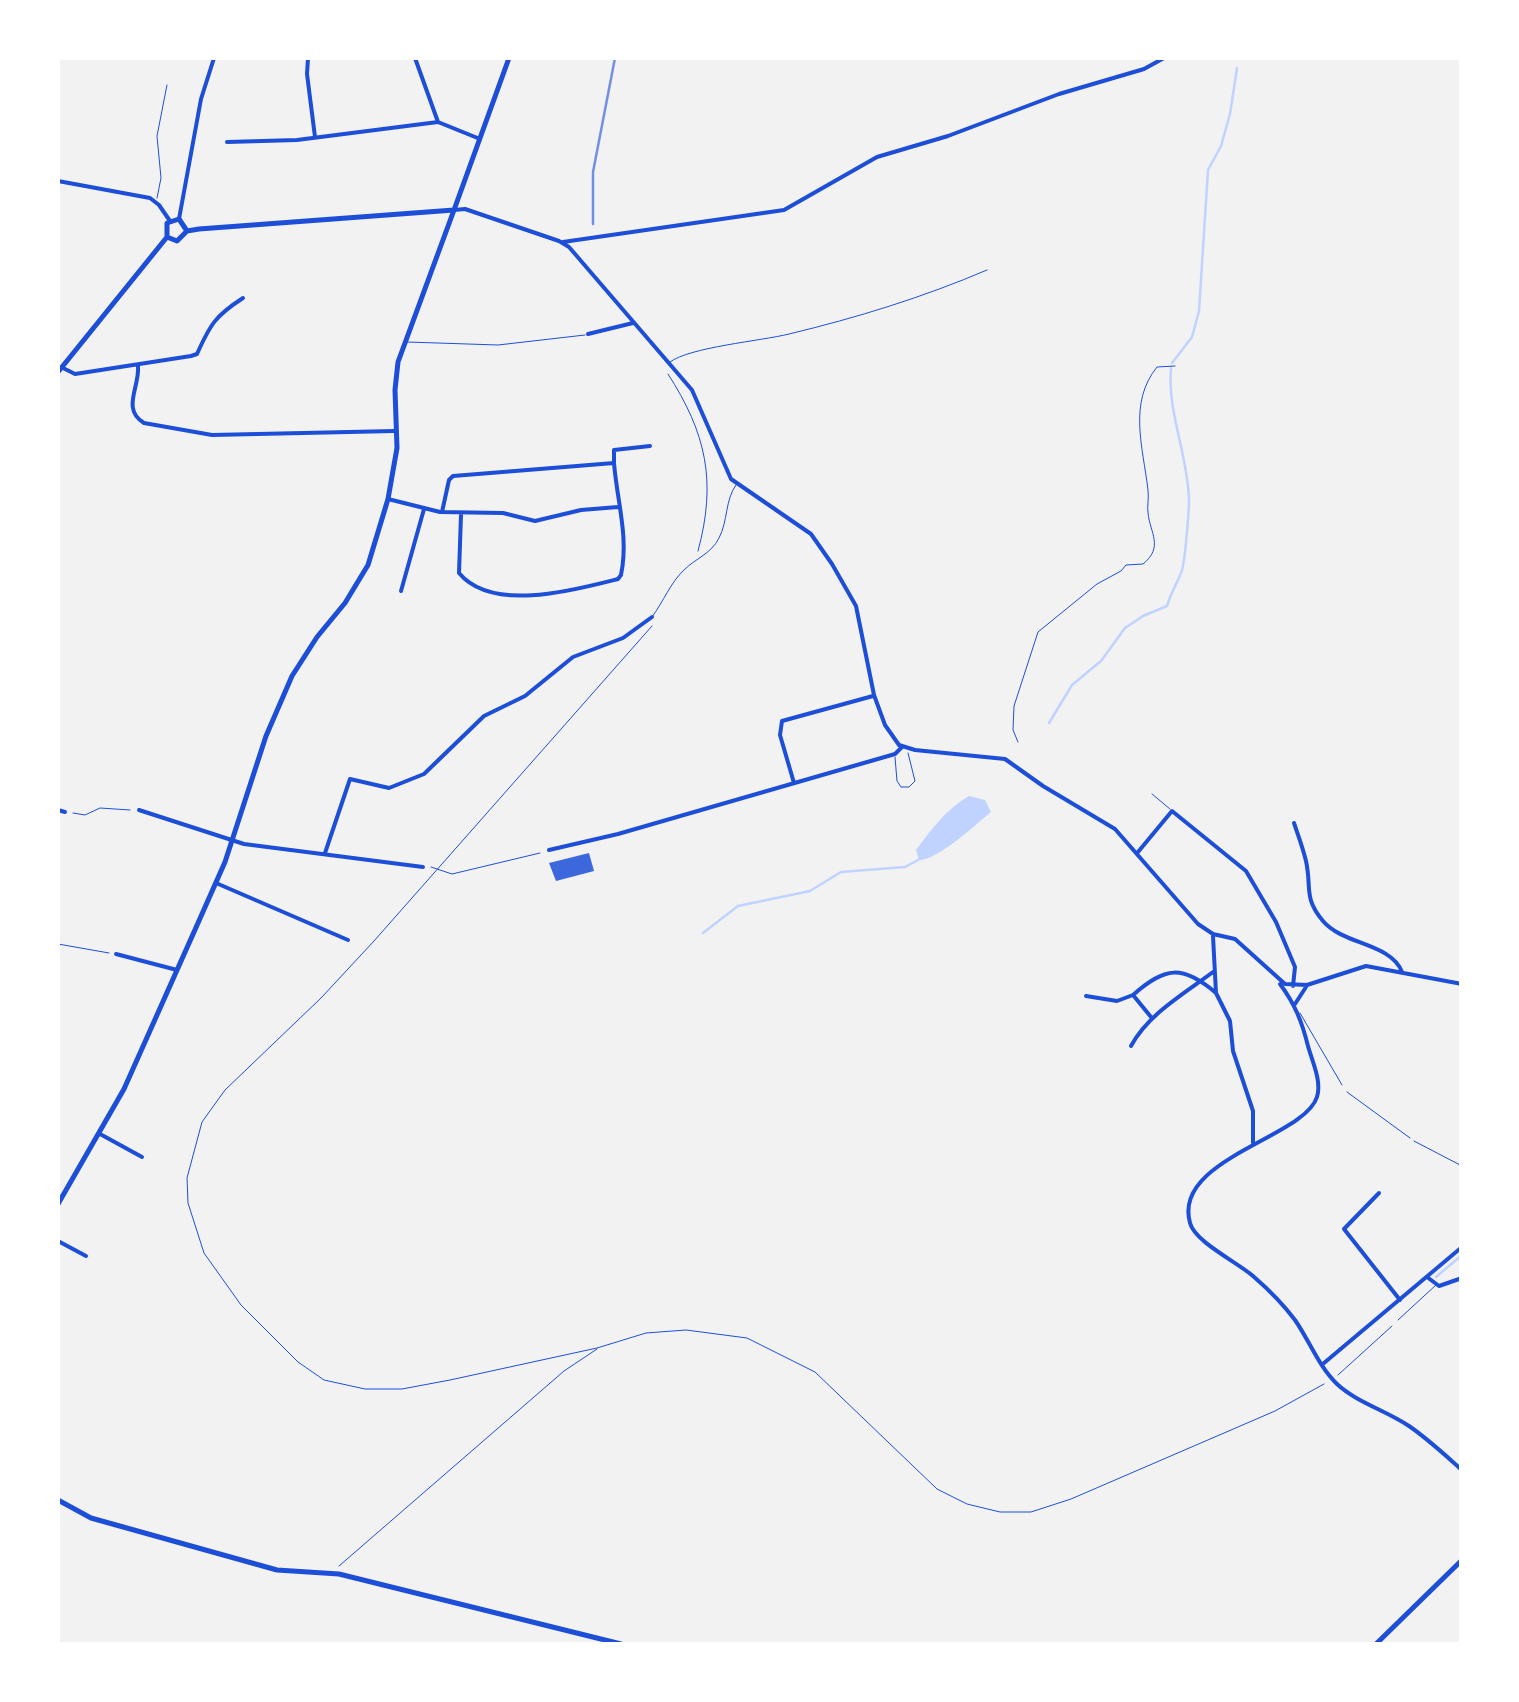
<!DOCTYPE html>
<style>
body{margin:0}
#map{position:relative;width:1519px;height:1702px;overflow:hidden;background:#f2f2f2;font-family:Rubik,sans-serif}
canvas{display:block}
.frame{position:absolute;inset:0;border:60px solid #fff;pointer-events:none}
</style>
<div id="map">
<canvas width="1519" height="1702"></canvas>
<div class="frame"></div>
</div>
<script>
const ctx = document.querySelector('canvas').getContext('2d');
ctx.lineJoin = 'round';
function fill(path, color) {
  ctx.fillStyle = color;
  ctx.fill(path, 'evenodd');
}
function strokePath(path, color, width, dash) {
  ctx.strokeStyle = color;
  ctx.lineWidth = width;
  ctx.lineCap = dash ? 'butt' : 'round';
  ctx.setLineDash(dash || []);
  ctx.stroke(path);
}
const water = new Path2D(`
 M969,796L985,800L991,812C975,825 938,860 919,860L916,850C931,830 947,808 969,796Z`);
const stream = new Path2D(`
 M1172,363L1192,337L1199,311L1208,170L1221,146L1230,114L1237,68
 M1049,723L1072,685L1101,661L1125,628L1143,616L1167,606C1171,592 1179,580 1182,570C1185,561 1189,511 1189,500C1188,455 1167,412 1171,368
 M703,933L738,906L810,891L841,872L905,867L920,859
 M1436,1277L1462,1255`);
const building = new Path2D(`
 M589,853L594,871L556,881L549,863Z`);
const path = new Path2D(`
 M668,374C706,433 717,481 698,551
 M652,626L374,941L321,998L225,1090L202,1122L187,1178L188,1203L204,1253L241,1305L298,1362L324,1380L365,1389H402L450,1380L597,1348L646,1333L686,1330L747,1338L815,1372L937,1489L967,1504L1000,1512H1031L1071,1499L1275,1411L1324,1384
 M1018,742L1013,730L1014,706L1038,632L1097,584L1121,571L1126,565L1143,564C1164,547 1150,533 1148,513C1147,506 1149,498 1148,490C1143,447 1128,403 1157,367L1175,366
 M73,813L85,815L100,808L130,810
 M431,867L452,874L540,853
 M58,944L109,953
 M1347,1092L1410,1138
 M1338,1375L1392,1326
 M339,1566L564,1371L597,1349`);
const service = new Path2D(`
 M157,198L161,178L157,136L167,85
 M407,342L498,345L585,335
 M670,362C690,347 761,341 789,334C856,318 924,297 987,270
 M652,617C663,602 671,582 684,570C696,558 711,554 719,538C728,521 725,500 736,485
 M895,757L897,781L901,787H909L915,781L908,753
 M1152,794L1170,809
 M1300,1013L1342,1085
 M1414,1141L1462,1166
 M1398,1320L1436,1285`);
const minor = new Path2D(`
 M308,58L307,74L315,137
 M415,58L438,122L480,139
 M227,142L297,140L438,122
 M58,181L150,198L159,205L170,221
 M454,210L465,209L559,241L569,247L692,390L731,479L811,534L832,564L856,606L874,695L885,725L899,745L915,750L1005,759L1043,786L1115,829L1198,924L1213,934L1235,939L1285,984L1307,985L1366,966L1462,984
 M179,219L201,99L214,58
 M563,242L784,210L877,157L948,136L1059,94L1144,69L1164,58
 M588,334L633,323
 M138,366C140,387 121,409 144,423L212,435L394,431
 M61,367L75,374L191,356L197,354C210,325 215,316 243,298
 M388,499L440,512L503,513L535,521L581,510L618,507
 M442,512L449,480L453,476L614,463V450L650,446
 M461,515L459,573C492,613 575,590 618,579L621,575C629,537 617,501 614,463
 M401,591L424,509
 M794,783L780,735L782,721L873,696
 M58,810L65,812
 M139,810L244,844L423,867
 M1294,823C1298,835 1303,848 1306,861C1312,888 1303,897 1323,921C1343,945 1391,943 1402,972
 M549,850L618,834L895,754L902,747
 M1138,852L1172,811L1246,871L1276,922L1295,967L1293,986
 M325,853L350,779L389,788L424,774L484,716L525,696L573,657L623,638L652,617
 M216,883L348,940
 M1213,936L1216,993L1230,1021L1233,1051L1253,1111V1143
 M116,954L177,970
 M1280,984C1295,1004 1302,1022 1308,1046C1312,1061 1322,1081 1317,1097C1304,1138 1172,1159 1190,1223C1195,1242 1237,1262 1253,1276C1268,1289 1283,1304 1295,1320C1309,1340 1319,1367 1337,1384C1356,1402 1387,1411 1409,1426C1428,1439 1445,1455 1462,1470
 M1086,996L1117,1001L1133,995
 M1295,1004L1306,987
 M1151,1017L1133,995C1165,967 1182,964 1216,993
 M1131,1046C1148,1014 1185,993 1213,972
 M100,1134L142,1157
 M1379,1193L1344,1229L1400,1300
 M58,1241L86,1256
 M1427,1277L1439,1286L1462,1278
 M1324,1363L1462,1247`);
const tertiary = new Path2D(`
 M58,1204L124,1089L198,923L225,862L266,736L292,676L317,637L345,603L368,565L388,499L397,448L395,390L398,362L454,210
 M58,1500L91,1518L277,1570L339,1574L621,1644
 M1376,1644L1462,1560`);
const secondary = new Path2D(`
 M167,237L177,241L187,231L199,229L454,210L509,58
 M58,372L167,237V223L179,219L187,231`);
const rail = new Path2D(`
 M593,224V172L615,58`);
fill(water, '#bfd3fe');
strokePath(stream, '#bfd3fe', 2.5);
fill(building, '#3d67dc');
strokePath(path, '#1d4ed8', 1);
strokePath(service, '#1d4ed8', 1);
strokePath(minor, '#1d4ed8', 4);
strokePath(tertiary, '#1d4ed8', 5);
strokePath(secondary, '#1d4ed8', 5);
strokePath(rail, '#7290e2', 2.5);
</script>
